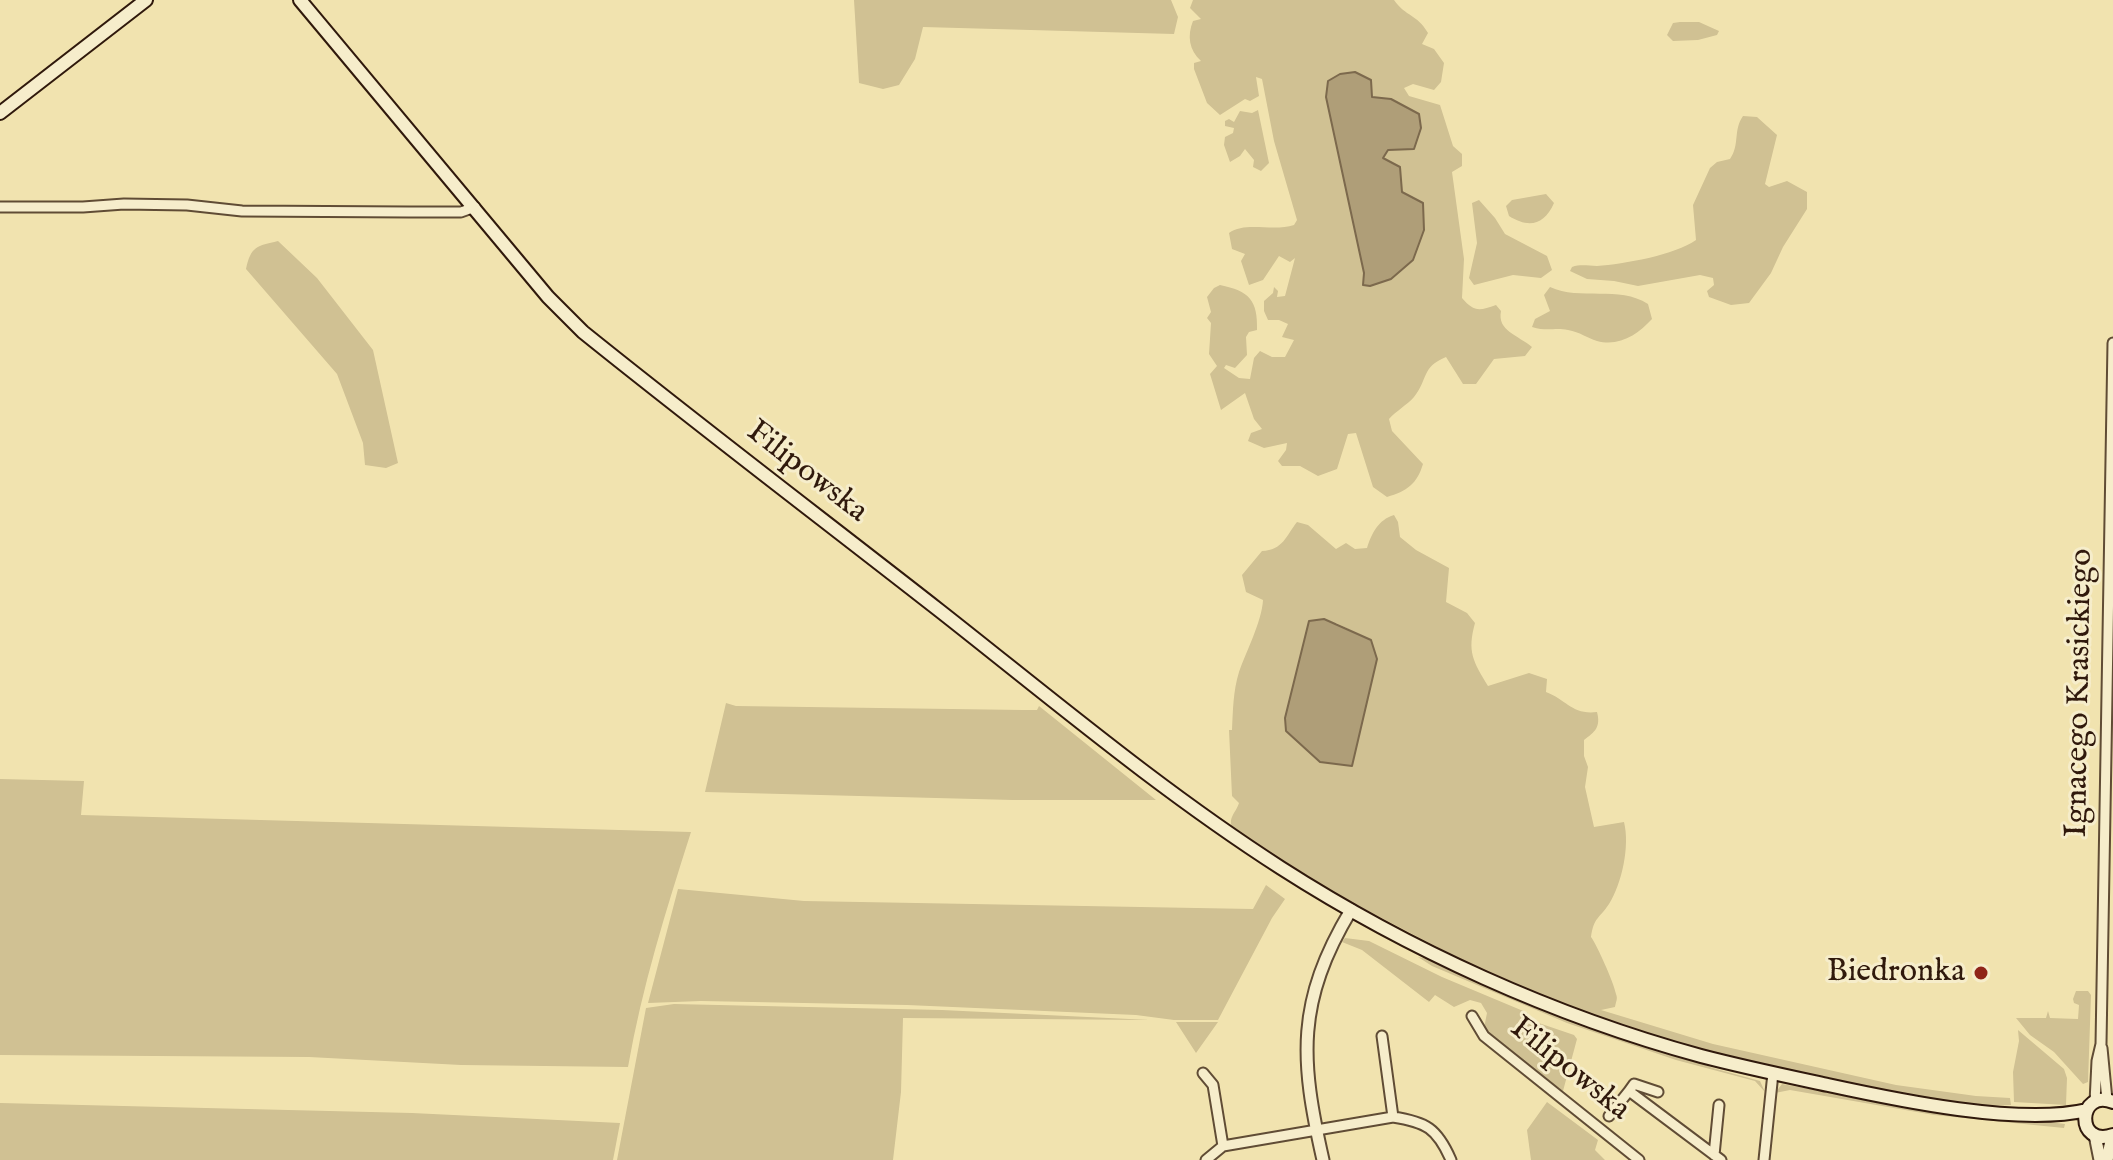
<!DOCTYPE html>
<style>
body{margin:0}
canvas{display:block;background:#f1e3af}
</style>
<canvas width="2113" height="1160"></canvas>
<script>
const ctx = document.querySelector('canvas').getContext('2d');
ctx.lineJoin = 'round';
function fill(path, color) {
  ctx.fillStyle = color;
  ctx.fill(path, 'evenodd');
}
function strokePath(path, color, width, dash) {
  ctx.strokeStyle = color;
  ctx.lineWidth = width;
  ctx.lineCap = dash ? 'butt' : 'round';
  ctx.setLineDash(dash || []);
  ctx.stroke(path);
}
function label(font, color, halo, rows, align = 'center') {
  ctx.font = font + ' "IM FELL English",serif';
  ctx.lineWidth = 6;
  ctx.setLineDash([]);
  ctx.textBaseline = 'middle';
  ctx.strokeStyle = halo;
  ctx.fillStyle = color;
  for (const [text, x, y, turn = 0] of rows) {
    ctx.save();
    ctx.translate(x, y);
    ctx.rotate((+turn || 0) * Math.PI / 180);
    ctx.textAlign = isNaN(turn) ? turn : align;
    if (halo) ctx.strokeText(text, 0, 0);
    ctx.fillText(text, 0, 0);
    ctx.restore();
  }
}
const green = new Path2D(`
 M854,0H1171L1178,17L1174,34L923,27L915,59L899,85L883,89L859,83Z
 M1193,0H1394C1406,17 1417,14 1428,33L1422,44L1434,49L1444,63L1441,82L1434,90L1413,84L1404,88L1409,96L1440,105L1453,146L1462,154V166L1452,172L1464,259L1462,298C1474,312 1479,311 1496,305L1501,311C1497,331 1518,335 1532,347L1525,356L1494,359L1476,384H1463L1446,357C1421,367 1428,380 1414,397C1407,405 1396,411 1389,419L1392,431L1423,464C1417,484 1407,491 1387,497L1373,487L1356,433L1348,434L1337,469L1318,476L1300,466H1282L1278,461L1286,450L1287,443L1264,448L1248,441L1251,433L1262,429L1254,419L1245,393L1221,410L1210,374L1217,366L1209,354L1211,323L1207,318L1211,312L1207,297L1214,288L1220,285C1249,291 1258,300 1257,330L1249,332L1246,337L1247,355L1235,368L1226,365L1224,368L1239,378L1250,379L1254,358L1260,351L1272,357H1285L1294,340L1282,337L1288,324L1279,320H1268L1264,311V301L1273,293L1274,287L1278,291L1277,297L1285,296L1295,258L1290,262L1279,256L1263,280L1249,285L1241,261L1245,254L1232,249L1229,233C1245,221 1273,232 1294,225L1297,220L1274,141L1262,79L1256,77L1259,96L1250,101L1245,99L1220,115L1207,103L1194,69V63L1201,61C1189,50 1187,36 1193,21L1201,19L1190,8Z
 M1680,22H1699L1719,31L1717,35L1698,40L1673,41L1667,35L1673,23Z
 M1258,110L1269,163L1261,171L1253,167L1254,160L1245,149L1240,156L1230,162L1224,145L1225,137L1233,133L1234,128L1225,126V121L1229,119L1234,122L1240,111L1252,113Z
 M1743,116L1757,117L1777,135L1765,184L1769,187L1787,181L1807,192V209L1783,247L1771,273L1749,303L1731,305L1709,297L1707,291L1714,285L1713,278L1700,275L1638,286L1614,281L1587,279L1570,271L1572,267C1581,264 1588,266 1597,266C1624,264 1675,255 1696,240L1693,205L1710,168L1717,162L1730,159C1740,145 1733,130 1743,116Z
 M1546,194L1554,203C1544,226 1528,228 1509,216L1506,206L1512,200Z
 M1479,200L1495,218L1505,234L1547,256L1552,270L1541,278L1513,275L1474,285L1469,278L1477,243L1472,203Z
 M278,241L317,278L373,350L398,463L386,468L365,465L363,443L337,374L246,269C251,246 257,246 278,241Z
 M1550,287C1580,301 1619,285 1648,304L1652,319C1638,334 1620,347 1597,341C1587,338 1580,332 1568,330C1554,327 1549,332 1532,327L1535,319L1550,311L1544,295Z
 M1394,515L1398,522L1400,537L1416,550L1449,568L1446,602L1467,613L1475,623C1467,652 1473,661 1488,686L1529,673L1547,679L1546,692C1567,700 1572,715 1597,712C1601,727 1595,732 1584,740V756L1588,767L1585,787L1594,827L1624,822C1630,846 1622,883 1609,904C1599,919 1594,917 1591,937C1597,945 1614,983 1616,994C1618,999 1616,1001 1615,1007L1601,1010L1713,1044L1896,1085L1976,1096L2010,1098L2011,1105L1990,1106L1910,1097L1720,1056L1601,1018L1487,973L1309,880L1234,830C1226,819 1236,813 1239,803L1232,796L1229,730H1232C1233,711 1233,691 1239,672C1246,652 1262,621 1263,600L1246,592L1242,575L1262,551C1283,550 1286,536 1297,522L1308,525L1336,549L1346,543L1355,549L1367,548C1372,533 1378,520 1394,515ZM1336,623L1371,640L1377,659L1352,766Z
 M726,703L736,706L1023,710H1037L1039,706L1156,800H1013L705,792Z
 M0,779L84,781L81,815L691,832C666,910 642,987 628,1067L461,1065L309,1057L0,1055Z
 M1266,885L1285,899L1272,918L1218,1020H1174L1136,1015L907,1005L701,1001L648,1003L678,889L804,901L1253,909Z
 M1345,938L1369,941L1442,977L1528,1013L1527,1019L1574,1035L1577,1039L1563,1091L1485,1034L1484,1028L1487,1013L1481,1003L1470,1000L1454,1007L1435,995L1429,1002L1362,950L1342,942Z
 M1418,957L1433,960L1713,1068L1760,1081L1765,1092L1755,1081L1676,1060L1567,1023L1432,966Z
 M2076,991H2088L2091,995L2088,1082L2083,1084L2054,1052L2030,1035L2016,1018H2046L2048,1011L2050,1018L2078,1019L2079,1005L2074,1003L2073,999Z
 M674,1004L942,1010L1150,1020L903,1018L901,1092L893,1160H617L646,1008Z
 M1176,1022H1218L1196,1053Z
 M2018,1030L2064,1069L2067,1078L2066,1105L2014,1102L2013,1072L2019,1041Z
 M1782,1084L1872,1100L2065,1124L2064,1128L1934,1115L1790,1090L1775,1093Z
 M1547,1102L1598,1140L1595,1150L1605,1160H1531L1527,1130Z
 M0,1103L412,1113L620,1123L613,1160H0Z`);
const water = new Path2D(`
 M1355,72L1371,80L1372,97L1391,99L1419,114L1421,128L1414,149L1388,150L1383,158L1400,167L1402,192L1423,203L1424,230L1413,260L1391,279L1370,286L1363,285L1364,273L1326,97L1328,81L1340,74Z
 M1324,619L1371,640L1377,659L1352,766L1320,762L1286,731L1285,718L1309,621Z`);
const minor = new Path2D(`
 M0,207H83L124,204L187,205L242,211L409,212H461L475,207
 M1472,1016L1484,1036L1639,1160
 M1382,1036L1393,1117
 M2102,1048L2107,1100
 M1203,1073L1213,1085L1223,1146
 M1629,1091L1634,1084L1658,1092
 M2095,1102L2097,1061L2101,1044L2113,343
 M1609,1116L1629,1091L1721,1160
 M1714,1155L1719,1105
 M1206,1160L1223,1146L1393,1117C1426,1122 1437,1128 1451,1160
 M1764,1160L1773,1073`);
const tertiary = new Path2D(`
 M2095,1135L2100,1160
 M1323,1160C1300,1059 1296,1002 1351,910
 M2107,1160L2112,1136`);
const secondary = new Path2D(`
 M300,0L548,297L583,332C701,427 821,518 940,611C1052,699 1161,791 1281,868C1409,950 1554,1016 1701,1056C1743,1067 1786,1076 1828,1085C1897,1100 2020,1126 2087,1110
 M0,113L146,0
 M2113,1102C2077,1088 2075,1148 2113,1135`);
const markers = [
 [1981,973,8,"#8f2418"]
];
const streetNames = [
 ["Filipowska",806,473,38],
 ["Ignacego Krasickiego",2081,693,-89],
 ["Filipowska",1569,1070,39]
];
const poiNames = [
 ["Biedronka",1965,973]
];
fill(green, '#d0c193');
fill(water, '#af9e78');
strokePath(water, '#7c694d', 2);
strokePath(minor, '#604c35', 13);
strokePath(tertiary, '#604c35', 15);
strokePath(secondary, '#30190c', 16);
strokePath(minor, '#f6edcb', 9);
strokePath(tertiary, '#f6edcb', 11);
strokePath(secondary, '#f6edcb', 12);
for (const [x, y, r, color] of markers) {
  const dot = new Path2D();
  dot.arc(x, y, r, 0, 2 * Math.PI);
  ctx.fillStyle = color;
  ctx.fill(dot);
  strokePath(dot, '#f6edcb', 3);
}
label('32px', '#30190c', '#f6edcb', streetNames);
label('32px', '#30190c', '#f6edcb', poiNames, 'right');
</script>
